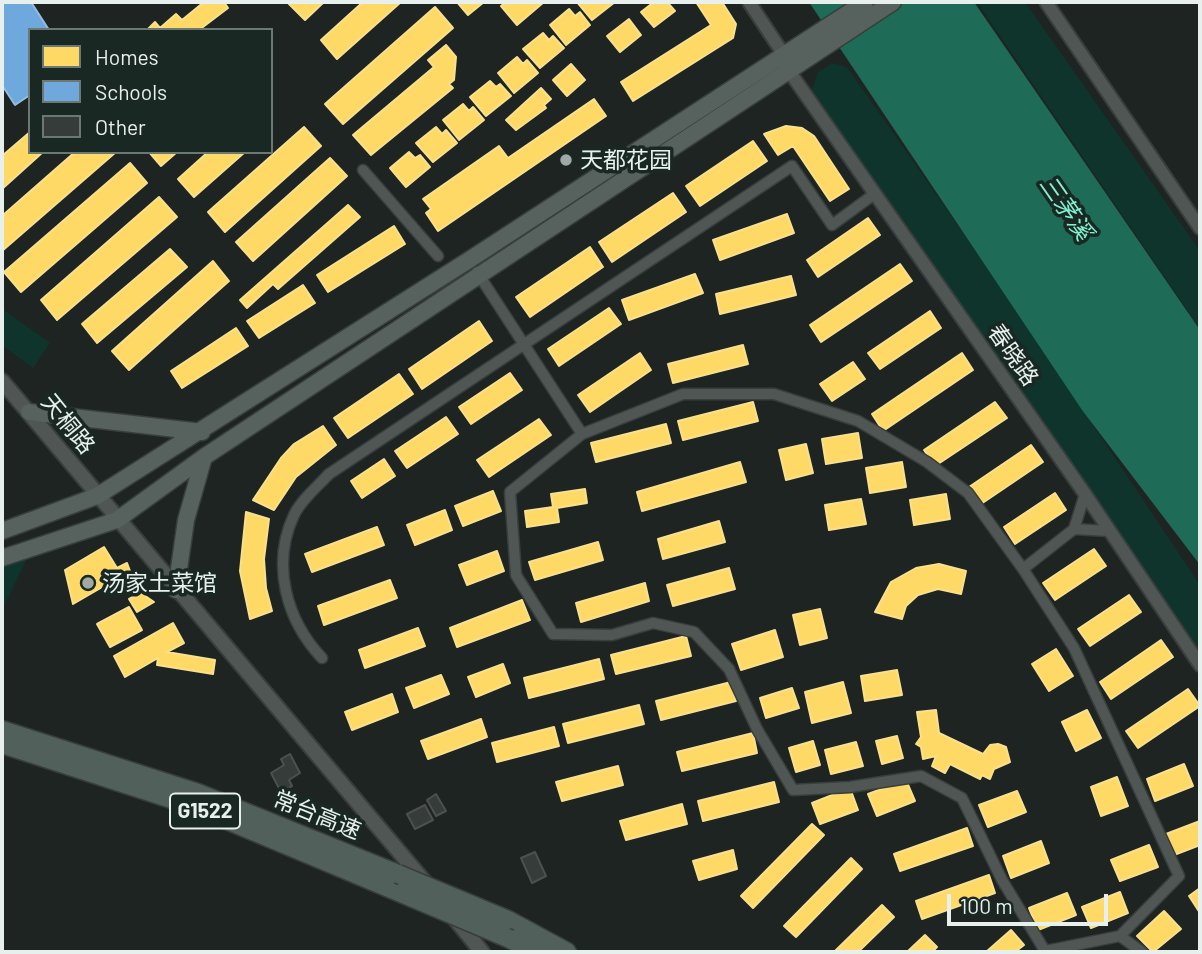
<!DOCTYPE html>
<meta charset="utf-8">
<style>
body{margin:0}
#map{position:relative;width:1202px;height:954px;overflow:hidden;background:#1e2422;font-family:Barlow,sans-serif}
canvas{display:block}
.frame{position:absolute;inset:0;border:4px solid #e7f0ed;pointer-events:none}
.legend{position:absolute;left:28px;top:28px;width:245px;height:126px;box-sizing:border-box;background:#1a2823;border:2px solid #6c7874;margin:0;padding:9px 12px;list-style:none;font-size:21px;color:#e7f0ed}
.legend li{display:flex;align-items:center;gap:14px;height:35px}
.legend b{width:35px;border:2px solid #6c7874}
.scale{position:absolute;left:947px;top:894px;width:161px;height:32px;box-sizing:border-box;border:4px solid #e7f0ed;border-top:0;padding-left:9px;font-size:21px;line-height:24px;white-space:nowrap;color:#e7f0ed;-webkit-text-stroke:5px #1a2823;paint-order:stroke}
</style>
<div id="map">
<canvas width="1202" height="954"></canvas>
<div class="frame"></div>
<ul class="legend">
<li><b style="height:19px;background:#ffd966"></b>Homes</li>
<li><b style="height:19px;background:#6fa8dc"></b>Schools</li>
<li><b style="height:19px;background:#353c39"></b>Other</li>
</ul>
<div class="scale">100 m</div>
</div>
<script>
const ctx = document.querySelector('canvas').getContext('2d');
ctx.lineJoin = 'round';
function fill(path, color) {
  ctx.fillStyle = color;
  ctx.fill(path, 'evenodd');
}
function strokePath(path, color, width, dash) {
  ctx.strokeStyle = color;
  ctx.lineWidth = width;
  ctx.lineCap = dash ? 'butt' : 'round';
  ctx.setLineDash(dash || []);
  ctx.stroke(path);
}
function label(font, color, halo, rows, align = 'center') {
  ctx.font = font + ' Barlow,"Noto Sans SC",sans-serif';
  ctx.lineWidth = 7;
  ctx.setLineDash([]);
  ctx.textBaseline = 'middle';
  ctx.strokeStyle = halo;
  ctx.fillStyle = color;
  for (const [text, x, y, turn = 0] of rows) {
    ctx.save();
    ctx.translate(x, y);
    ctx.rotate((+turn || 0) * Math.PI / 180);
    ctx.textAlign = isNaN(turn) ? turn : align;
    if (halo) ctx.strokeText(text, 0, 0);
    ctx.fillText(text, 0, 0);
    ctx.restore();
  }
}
const green = new Path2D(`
 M977,2H1025L1200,251V329Z
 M833,63L847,67L989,270L1200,585V654L1109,531L811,92L818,72Z
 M4,310L50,343L33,368L2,345Z
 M32,548L3,608L2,610V558Z`);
const water = new Path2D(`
 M809,2H974L1200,330V565L1082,410Z`);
const homes = new Path2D(`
 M204,2H224L228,8L199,30H147L155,22L160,28L176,14L182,20Z
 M287,2H324L305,20Z
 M363,2H401L337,59L321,40Z
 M457,2H484L468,15Z
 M506,2H544L517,25L501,6Z
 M577,2H615L592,20Z
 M654,2H667L675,11L654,27L641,12Z
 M696,2H722L736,24L733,38L633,101L621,82L711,25Z
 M435,7L453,28L343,124L325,104Z
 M569,9L575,16L580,12L590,25L566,45L550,25Z
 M629,19L641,35L620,52L607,36Z
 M543,33L549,40L553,36L564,48L540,68L523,49Z
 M446,45L456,57L454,80L449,84L453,88L371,155L353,135L434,67L428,60Z
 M517,57L523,64L527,60L538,73L514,93L498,73Z
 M571,64L585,80L567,96L553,80Z
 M490,81L496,87L500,84L511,96L486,116L470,97Z
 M541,88L551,99L544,105L546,108L516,130L506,120Z
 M594,99L606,116L438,231L426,213L431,209L423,199L499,146L508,158Z
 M463,104L469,111L473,107L484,120L459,140L443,120Z
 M786,126L802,128L814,136L849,189L830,201L793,146L778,155L764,134Z
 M304,127L321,146L225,232L208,212Z
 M436,127L442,134L446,130L457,143L433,162L416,143Z
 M30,132V152H43L2,189V156Z
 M753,141L767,161L700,206L686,186Z
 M75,152H116L2,251V216Z
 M149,152H177L161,166Z
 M208,152H245L194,197L178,179Z
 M409,152L415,158L420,155L430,167L406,187L390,168Z
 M330,158L347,176L253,261L236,242Z
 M130,163L147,183L21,292L4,272Z
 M673,193L686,212L612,262L599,242Z
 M159,197L177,217L57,320L41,300Z
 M348,205L360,217L278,289L273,284L247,308L240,300Z
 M787,214L794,233L720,260L713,240Z
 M868,218L880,235L818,277L807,260Z
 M394,226L405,244L328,292L317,275Z
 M590,247L603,267L530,317L516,297Z
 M170,249L187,267L97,343L82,324Z
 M213,261L229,281L129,370L112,351Z
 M900,264L912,281L821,342L810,325Z
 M695,274L703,293L629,320L622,300Z
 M791,276L796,295L720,314L716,294Z
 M303,285L315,303L259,338L247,321Z
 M609,308L621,324L559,366L548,349Z
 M930,311L941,328L880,369L868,353Z
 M479,321L492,341L422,389L409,369Z
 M236,328L248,346L182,388L171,371Z
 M743,345L748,364L673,383L668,364Z
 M640,353L651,370L590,412L578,395Z
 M962,353L973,370L883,431L872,414Z
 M853,362L865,379L832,401L820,384Z
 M510,373L522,390L471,424L459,407Z
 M399,374L413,394L348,438L334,418Z
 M753,402L758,421L683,440L678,421Z
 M995,402L1007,418L935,466L924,450Z
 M446,417L458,434L407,468L395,451Z
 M539,419L551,435L489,477L477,460Z
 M666,424L671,443L596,462L591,443Z
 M323,426L336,445L296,477L274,510L253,500L281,458L294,444Z
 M858,433L862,458L826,464L822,439Z
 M806,444L813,473L786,480L779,450Z
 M1031,445L1043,462L981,504L969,487Z
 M384,459L395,476L362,498L351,481Z
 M740,462L746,482L642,511L637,492Z
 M902,462L906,487L870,493L866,468Z
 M585,489L587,503L557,508L559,522L527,527L525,511L553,507L551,494Z
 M493,491L501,511L463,526L455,506Z
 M1055,493L1066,510L1015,544L1004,527Z
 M946,494L950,519L914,525L910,500Z
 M861,499L866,524L829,530L825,505Z
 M445,510L452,530L415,545L407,525Z
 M246,512L269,519L264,559L266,588L272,611L250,619L240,571Z
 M719,521L725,542L663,559L658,539Z
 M377,527L384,545L312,572L305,554Z
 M598,542L603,560L535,580L529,562Z
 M104,547L117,568L127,563L130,571L73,604L65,570Z
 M1094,549L1106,566L1055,600L1043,583Z
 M497,551L504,571L467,585L459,565Z
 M939,564L966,571L961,594L938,589L918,595L906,606L902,619L875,612L891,582L916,568Z
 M729,568L735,589L673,606L667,585Z
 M390,580L397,598L324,625L318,606Z
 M645,583L649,601L581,622L576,603Z
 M141,593L154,602L137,612L129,599Z
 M1129,595L1141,612L1090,646L1078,629Z
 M522,600L530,620L457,647L450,628Z
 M129,607L142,630L110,647L97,624Z
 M820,609L827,638L800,645L793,615Z
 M173,623L184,643L167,652L215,660L213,674L157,665L158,658L125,677L114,656Z
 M418,628L425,646L365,668L359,650Z
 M775,630L783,657L741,670L732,644Z
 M686,636L691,656L616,674L611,655Z
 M1161,640L1173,657L1111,699L1100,682Z
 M1056,649L1073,676L1049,691L1032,664Z
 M599,659L604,679L529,698L524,678Z
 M503,664L510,683L476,697L468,677Z
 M897,670L902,695L865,701L861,676Z
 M441,675L449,694L414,708L406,688Z
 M731,682L736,701L661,720L656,701Z
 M843,682L851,713L812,723L805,692Z
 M792,688L799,708L766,718L760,698Z
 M1188,689L1200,706L1138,748L1126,731Z
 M392,694L398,712L352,730L345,712Z
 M639,705L644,724L568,743L563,724Z
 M936,710L939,733L983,754L990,745L998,744L1006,747L1010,762L994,769L990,779L982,775L980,779L950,764L945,773L932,766L936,756L923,759L921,747L916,744L921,737L917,712Z
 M1087,710L1101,738L1076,751L1062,722Z
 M481,719L487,737L428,759L421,741Z
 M554,727L559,746L497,762L492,743Z
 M753,733L757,753L682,771L677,752Z
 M897,736L903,758L882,764L876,741Z
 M813,741L820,765L796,772L789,748Z
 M856,742L863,766L831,774L825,750Z
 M1184,764L1193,786L1155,801L1147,779Z
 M618,766L623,785L562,801L556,782Z
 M1117,777L1128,806L1101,816L1091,787Z
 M906,780L915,801L877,816L868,794Z
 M774,782L779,802L703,821L698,801Z
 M850,788L858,810L820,824L812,803Z
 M1017,791L1026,812L988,827L979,805Z
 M682,804L687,824L626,840L620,821Z
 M1200,821V845L1174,855L1166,834Z
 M812,824L824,835L753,908L741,896Z
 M967,828L973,846L900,871L894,854Z
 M1041,841L1049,863L1011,878L1003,856Z
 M1149,845L1158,867L1120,881L1111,860Z
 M733,850L737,869L699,880L693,861Z
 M851,858L862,869L796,937L784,926Z
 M989,875L995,893L922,919L916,901Z
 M1200,888V913L1189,896Z
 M1120,892L1128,913L1091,928L1082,907Z
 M1067,893L1076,915L1038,930L1029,908Z
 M882,905L894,917L858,952H834Z
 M1164,911L1181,929L1153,952L1137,936Z
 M1011,930L1024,945L1015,952H986Z
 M925,935L937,947L932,952H907Z`);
const schools = new Path2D(`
 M2,2H31L49,30H30V95L15,105L2,85Z`);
const building = new Path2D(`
 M290,754L300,773L289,780L292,786L281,792L271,773L284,765L281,759Z
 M436,794L446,811L436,816L427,800Z
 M425,805L433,820L415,829L407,814Z
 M535,852L546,876L532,883L521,858Z`);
const minor = new Path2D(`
 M363,170L438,256
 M477,272L582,434
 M1085,494L1074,529L1109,531
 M1023,569L1074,529
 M322,658C286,620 271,564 294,515C301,500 318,486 329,474L792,166L832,225L873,195
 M1120,936L1179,876L1074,648L1023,569L968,493L927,462L858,421L774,394H683L582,434L510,492L516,575L553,634L612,635L653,623L694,632L729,669L757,729L793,790L850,787L921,776L962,798L1002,880L1045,951L1120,936L1142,952`);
const tertiary = new Path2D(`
 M749,2L784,55
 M1046,2L1200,228
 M789,71L1085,494L1200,665`);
const secondary = new Path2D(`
 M2,381L428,886
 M452,915L482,952`);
const primary = new Path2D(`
 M29,412L202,432
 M2,531L97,496L469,260L865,2
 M2,558L117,520L204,457L893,2
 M176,590L186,520L204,457`);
const motorway = new Path2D(`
 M2,730L198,793L398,874
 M2,744L193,806L401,893
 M508,920L567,952
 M510,939L535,952`);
const motorwayBridge = new Path2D(`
 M398,874L508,920
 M401,893L510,939`);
const markers = [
 [566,160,7,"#a1a9a6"],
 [88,583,7,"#a1a9a6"]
];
const shields = [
 [205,811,70]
];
const shieldNames = [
 ["G1522",205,811]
];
const poiNames = [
 ["天都花园",580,160],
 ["汤家土菜馆",102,583]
];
const streetNames = [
 ["春晓路",1013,355,55],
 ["天桐路",68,424,51],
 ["常台高速",317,815,22]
];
const waterNames = [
 ["三茅溪",1066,208,55]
];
fill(green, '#0f342b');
fill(water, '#1e6b58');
fill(homes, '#ffd966');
strokePath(homes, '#f8e08e', 2);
fill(schools, '#6fa8dc');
strokePath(schools, '#93bee1', 2);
fill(building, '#353c39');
strokePath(building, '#4c514f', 2);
strokePath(minor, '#383e3c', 13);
strokePath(tertiary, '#383e3c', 16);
strokePath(secondary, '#383e3c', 18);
strokePath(primary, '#383e3c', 19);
strokePath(motorway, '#383e3c', 21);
strokePath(minor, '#505654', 10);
strokePath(tertiary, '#505654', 12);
strokePath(secondary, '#505654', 14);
strokePath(primary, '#57615e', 16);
strokePath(motorway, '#52605b', 18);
strokePath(motorwayBridge, '#383e3c', 21, []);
strokePath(motorwayBridge, '#52605b', 18);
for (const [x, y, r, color] of markers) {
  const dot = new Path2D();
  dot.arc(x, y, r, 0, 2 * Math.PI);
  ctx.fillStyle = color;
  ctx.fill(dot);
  strokePath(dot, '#1a2823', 2.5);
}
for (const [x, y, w] of shields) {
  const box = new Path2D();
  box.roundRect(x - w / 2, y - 17.5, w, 35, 5);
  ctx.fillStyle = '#1a2823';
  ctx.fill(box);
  strokePath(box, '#e7f0ed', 2);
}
label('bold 21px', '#e7f0ed', null, shieldNames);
label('23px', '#e7f0ed', '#1a2823', poiNames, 'left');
label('23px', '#e7f0ed', '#1a2823', streetNames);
label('italic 24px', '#80f2d1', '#1a2823', waterNames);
</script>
